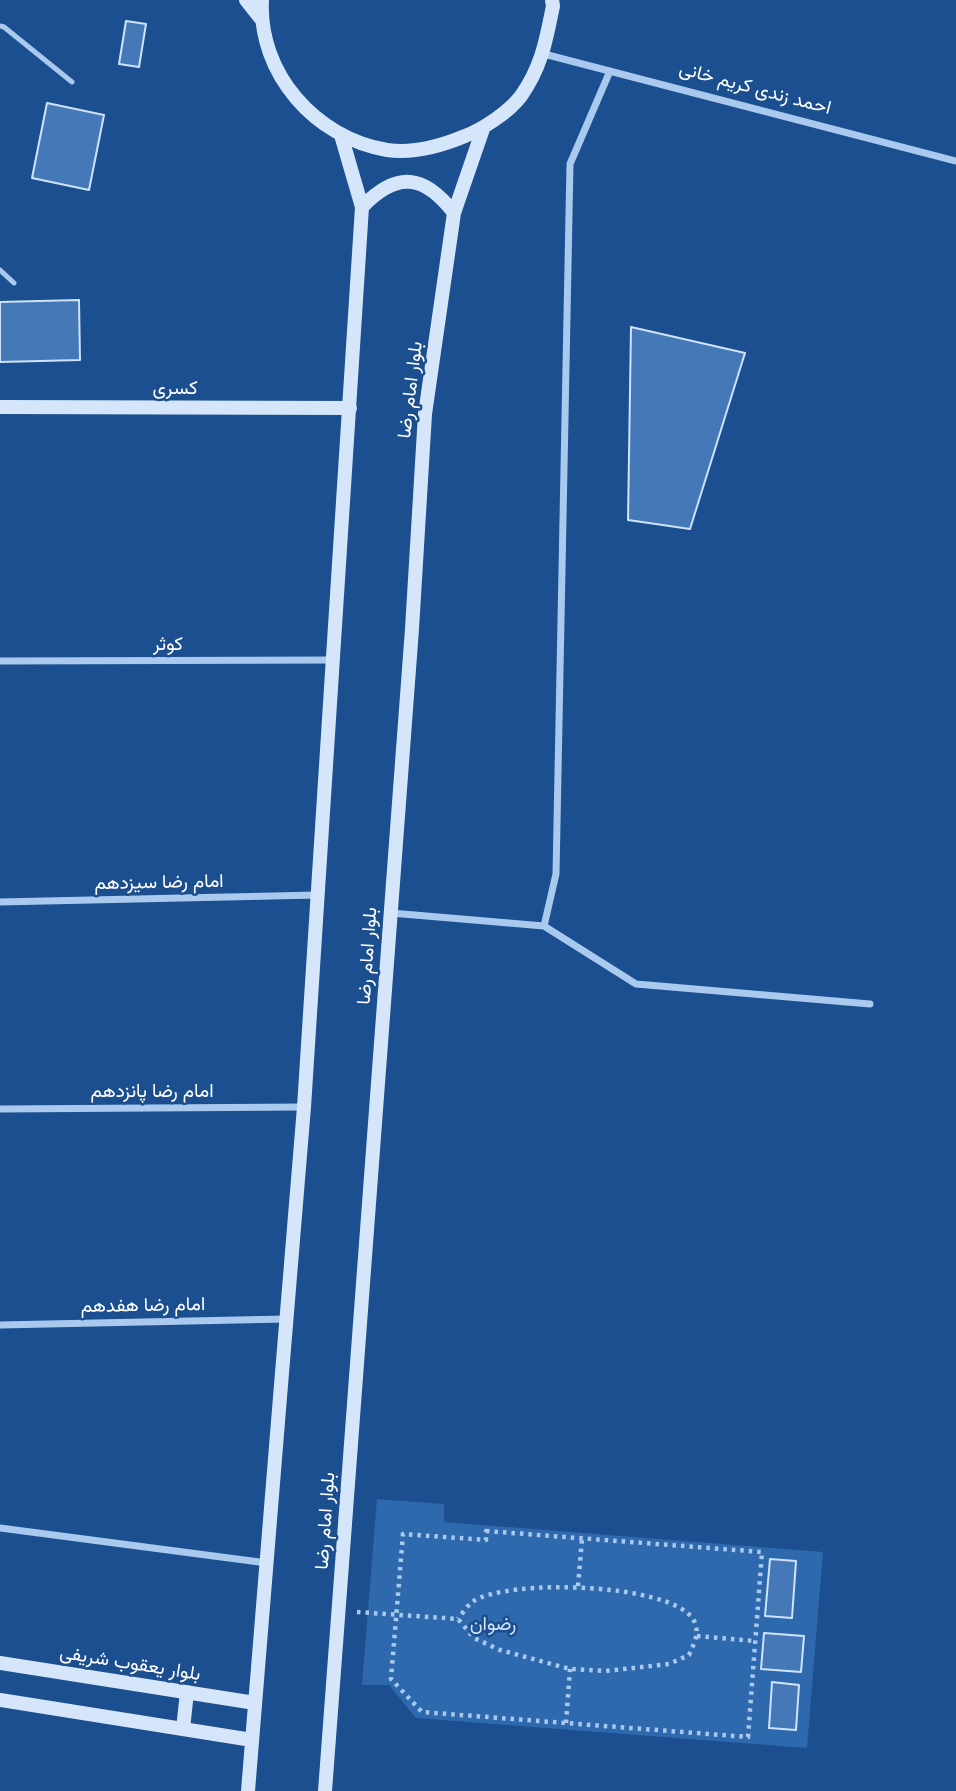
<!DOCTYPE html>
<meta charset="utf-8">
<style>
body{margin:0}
canvas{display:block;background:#1b4f8f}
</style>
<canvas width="956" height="1791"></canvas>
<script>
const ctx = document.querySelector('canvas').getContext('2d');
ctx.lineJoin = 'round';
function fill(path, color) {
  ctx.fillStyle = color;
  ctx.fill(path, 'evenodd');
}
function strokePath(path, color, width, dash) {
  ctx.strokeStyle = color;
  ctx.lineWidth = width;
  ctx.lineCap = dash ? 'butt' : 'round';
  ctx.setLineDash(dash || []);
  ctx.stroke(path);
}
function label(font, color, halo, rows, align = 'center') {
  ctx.font = font + ' "Varela Round",Vazirmatn,sans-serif';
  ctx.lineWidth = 5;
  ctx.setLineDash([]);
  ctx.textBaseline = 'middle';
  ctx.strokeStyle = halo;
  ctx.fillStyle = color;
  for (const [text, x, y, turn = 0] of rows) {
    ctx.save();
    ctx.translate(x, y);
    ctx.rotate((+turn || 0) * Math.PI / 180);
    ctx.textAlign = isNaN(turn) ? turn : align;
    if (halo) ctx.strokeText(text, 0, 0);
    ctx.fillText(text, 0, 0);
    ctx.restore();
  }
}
const green = new Path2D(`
 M377,1499L444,1504V1522L823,1552L807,1748L416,1718L389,1685H362Z`);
const building = new Path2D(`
 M126,21L146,24L139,67L119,64Z
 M47,103L104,115L89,190L32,178Z
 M79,300L80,360L0,362V302Z
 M631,327L745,353L690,529L628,520Z
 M770,1559L796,1561L792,1618L765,1616Z
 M764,1633L804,1636L801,1672L761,1669Z
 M772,1682L799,1685L796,1730L769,1728Z`);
const path = new Path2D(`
 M486,1531L762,1552L748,1737L422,1712L391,1679L403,1534L486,1540Z
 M578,1586L582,1539
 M357,1612L458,1619L474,1638L500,1650L570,1669L606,1671L669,1664L689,1655C694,1643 701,1632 693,1619C670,1583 506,1578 472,1602C467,1606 462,1614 458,1619
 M697,1636L755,1641
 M566,1723L570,1669`);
const lane = new Path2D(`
 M0,26L4,27L72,82
 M0,270L14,283`);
const street = new Path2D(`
 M544,54L956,161
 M0,661L335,660
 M0,902L318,895
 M391,913L544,926L636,984L870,1004
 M544,926L556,874L570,164L610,71
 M0,1109L304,1107
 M0,1325L286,1319
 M0,1528L267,1563`);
const secondary = new Path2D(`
 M246,0L261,19
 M262,0C258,73 315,138 387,150C413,154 441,146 465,136C483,129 509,112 521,96C542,66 546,40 553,6L552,0
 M362,207C397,171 424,174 454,213
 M0,407L350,408
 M0,1663L255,1703
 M0,1700L252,1740
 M183,1729L187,1692
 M248,1791C265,1563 286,1335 304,1107C326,807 345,507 362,207L341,135
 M325,1791L412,629L425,414L454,213L483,129`);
const streetNames = [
 ["احمد زندی کریم خانی",755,89,15],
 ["کسری",175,389],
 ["بلوار امام رضا",411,390,-83],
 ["کوثر",168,645],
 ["امام رضا سیزدهم",159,883,-1],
 ["بلوار امام رضا",368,956,-86],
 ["امام رضا پانزدهم",152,1092],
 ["امام رضا هفدهم",143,1306,-1],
 ["بلوار امام رضا",326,1521,-86],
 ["بلوار یعقوب شریفی",130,1664,9]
];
const parkNames = [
 ["رضوان",493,1625]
];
fill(green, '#2e69ad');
fill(building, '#4478b7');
strokePath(building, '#cfe3fa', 2);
strokePath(path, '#a9c9ee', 4.5, [3.5, 5]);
strokePath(lane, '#a9c9ee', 5);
strokePath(street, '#a9c9ee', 7);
strokePath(secondary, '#d6e6fa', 14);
label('19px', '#fff', '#1b4f8f', streetNames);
label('19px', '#cfe3fa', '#1b4f8f', parkNames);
</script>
